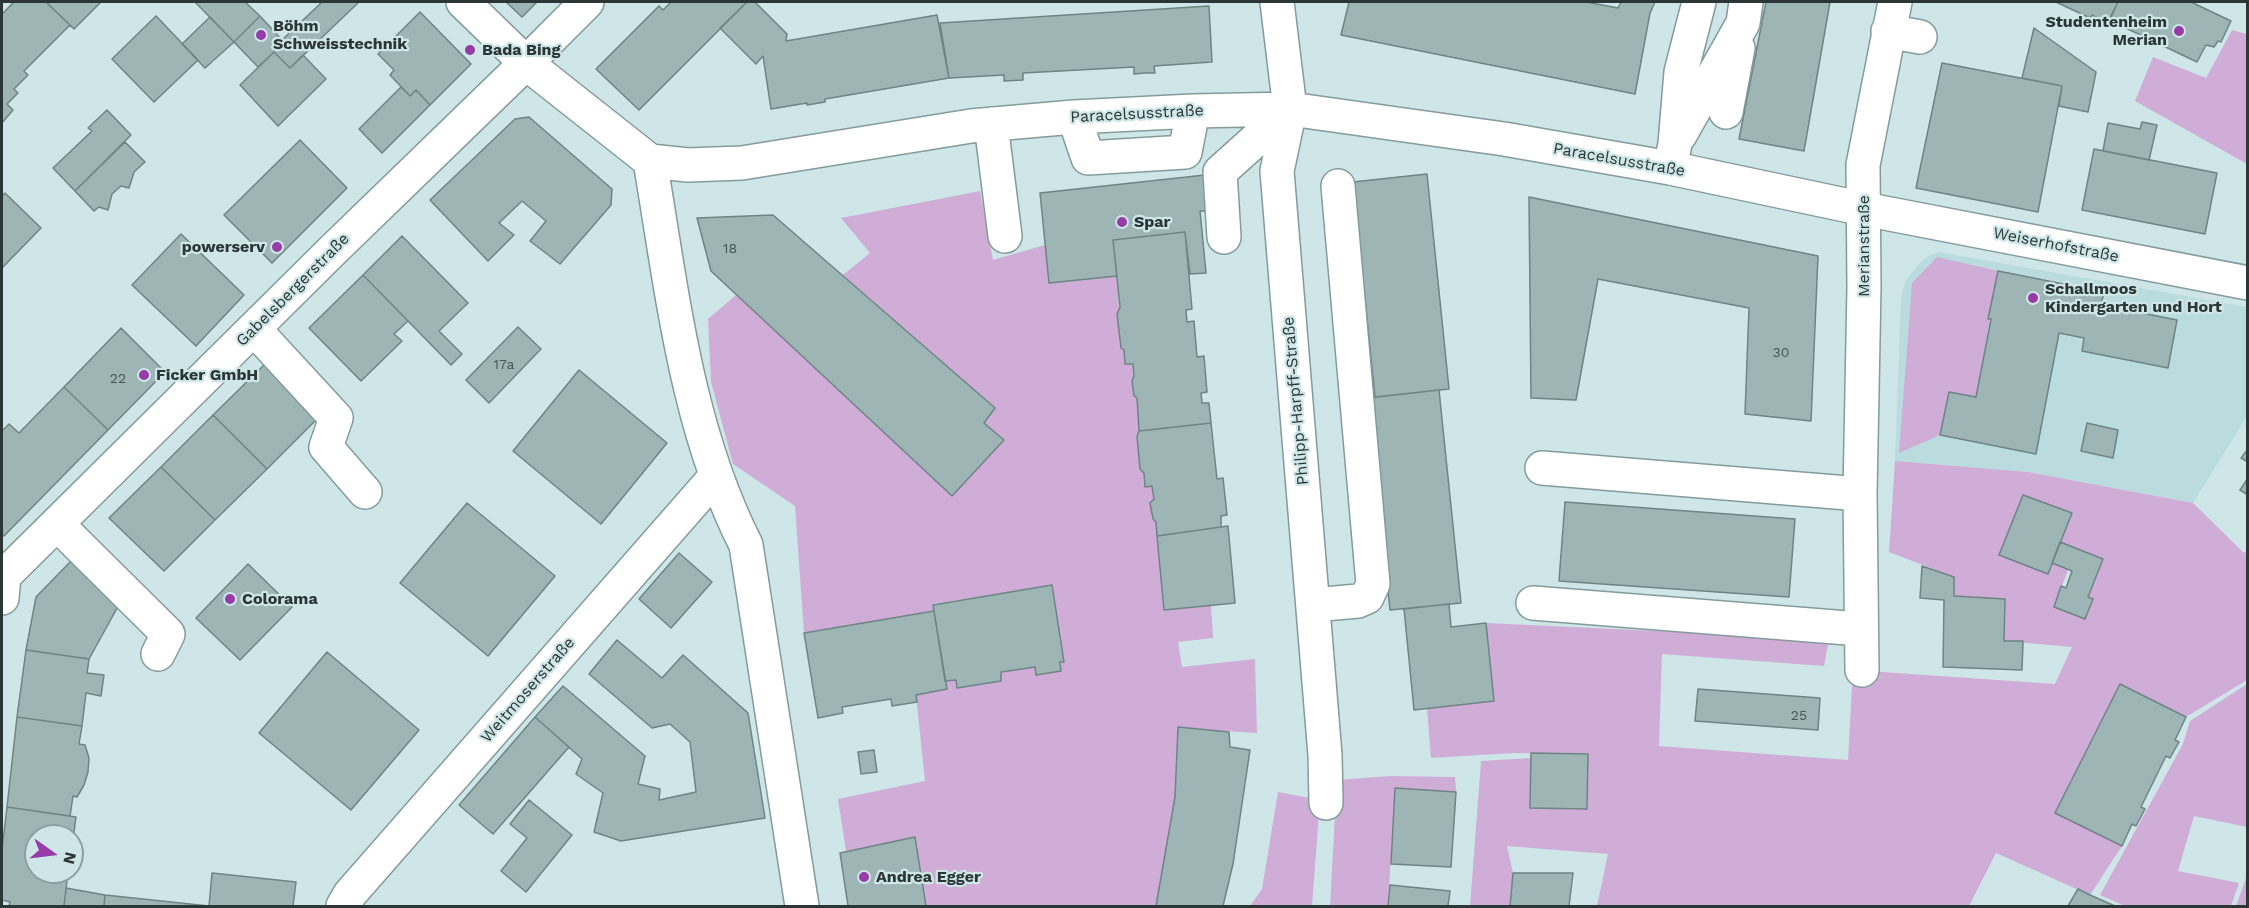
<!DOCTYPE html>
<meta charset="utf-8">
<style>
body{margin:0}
#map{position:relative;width:2249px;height:908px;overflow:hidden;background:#cee6e8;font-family:"Work Sans",sans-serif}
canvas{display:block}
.frame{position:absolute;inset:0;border:3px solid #2c3636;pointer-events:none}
.north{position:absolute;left:24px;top:824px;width:60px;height:60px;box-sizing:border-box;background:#cee6e8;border:2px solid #8da0a1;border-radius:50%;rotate:104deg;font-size:16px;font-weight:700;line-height:24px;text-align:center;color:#2c3636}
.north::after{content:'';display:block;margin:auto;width:21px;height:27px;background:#973ca6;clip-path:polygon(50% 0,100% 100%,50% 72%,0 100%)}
</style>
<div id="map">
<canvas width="2249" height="908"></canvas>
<div class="frame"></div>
<div class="north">N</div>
</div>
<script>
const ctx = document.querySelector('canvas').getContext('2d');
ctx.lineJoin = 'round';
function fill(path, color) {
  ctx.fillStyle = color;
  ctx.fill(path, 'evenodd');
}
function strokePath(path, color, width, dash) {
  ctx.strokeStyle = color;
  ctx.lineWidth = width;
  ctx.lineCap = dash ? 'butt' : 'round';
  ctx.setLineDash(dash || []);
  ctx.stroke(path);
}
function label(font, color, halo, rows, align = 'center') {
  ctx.font = font + ' "Work Sans",sans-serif';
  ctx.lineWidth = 4.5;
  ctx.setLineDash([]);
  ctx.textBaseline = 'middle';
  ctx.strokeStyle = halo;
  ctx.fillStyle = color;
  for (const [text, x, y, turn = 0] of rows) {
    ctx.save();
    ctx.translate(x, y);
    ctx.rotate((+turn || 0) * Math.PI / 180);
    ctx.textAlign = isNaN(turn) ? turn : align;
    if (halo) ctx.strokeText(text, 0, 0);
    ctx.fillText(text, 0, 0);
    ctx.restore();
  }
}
const built = new Path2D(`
 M1939,252L2247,307V416L2193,503L2028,472L1895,461L1901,297L1906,280L1919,264L1928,256Z`);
const green = new Path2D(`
 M2232,30L2247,34V164L2135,101L2153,57L2206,78Z
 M980,191L993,260L1045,245L1049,283L1117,276L1121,348L1124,350L1125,364H1133C1134,375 1133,385 1134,396L1137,398C1139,422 1138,445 1140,469L1144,473L1145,486H1152L1154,499L1150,504L1153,519L1156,522L1164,610L1211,605L1213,638L1178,642L1182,667L1255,659L1257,733L1178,728L1175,797L1156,906H926L915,837L846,851L838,799L925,781L916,695L947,689L945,681L956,680L957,688L1001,681V672L1035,667L1037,675L1061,671L1060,664L1064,661L1052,585L933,604L934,611L804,633L795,506L733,464L711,382L708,319L736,295L952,495L1004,440L984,423L995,408L843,275L870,253L841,218Z
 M1937,257L1998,271C1990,313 1984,355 1976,397L1949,392L1940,435L1899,453L1912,283Z
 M1895,461L2028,472L2193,503L2243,552L2247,553V680L2186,717L2120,684L2056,813L2122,846L2090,895L1996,853L1969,906H1597L1608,854L1507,846L1513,873L1510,906H1470L1481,761L1531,758L1530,808L1586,809L1587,754L1513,753L1431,758L1427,708L1494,701L1486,623L1829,639L1824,666L1662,654L1659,746L1848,760L1853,670L2055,684L2072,647L2004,641L2005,599L1954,596V577L1889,552ZM2023,495L2071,513L2060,542L2103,559L2088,597L2093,599L2085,618L2054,607L2068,570L2052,563L2048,574L2000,555Z
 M2247,684V827L2194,816L2178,871L2239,883L2231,906H2125L2100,895L2183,744L2190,721Z
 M1390,776L1455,777L1456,792L1395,788L1388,906H1330L1337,780Z
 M1278,792L1320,800L1312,906H1250L1262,889Z
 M2247,875V906H2236Z`);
const building = new Path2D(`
 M14,2H46L70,25L24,71L28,75L14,89L18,93L7,104L13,110L2,123V14Z
 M46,2H101L74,29Z
 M195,2H245L260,16L234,42Z
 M322,2H359L290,68L274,52L258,67L234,42L260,16L282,40Z
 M506,2H537L522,17Z
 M671,2H747L639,110L596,69L659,6L663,10Z
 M747,2H755L787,34L786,41L937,15L949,78L825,99V102L807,105V103L771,109L763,56L756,64L720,28Z
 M1349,2H1586L1618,8L1621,2H1655L1650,13L1635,94L1341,35Z
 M1766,2H1830L1804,151L1739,139Z
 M2056,2H2118L2108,24L2092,15L2090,18Z
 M2118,2H2191L2231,21L2221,42L2218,41L2214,47L2206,45L2197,62L2109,20Z
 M1209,6L1212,62L1154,66L1155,73H1145L1134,74V67L1023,73V80L1004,81V75L949,78L940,23Z
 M420,12L471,64L430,105L416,90L410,96L390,75L394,70L378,54Z
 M156,16L198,60L154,102L112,59Z
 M210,17L234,42L205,68L182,44Z
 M2034,28L2096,72L2088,112L2059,106L2062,86L2022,78Z
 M274,52L290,68L303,55L326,79L278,126L240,85Z
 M1942,63L2062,86L2038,212L1916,188Z
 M401,87L410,96L416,90L430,105L382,153L359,129Z
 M107,110L131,135L75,191L53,168L92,131L88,128Z
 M529,117L612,189L611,205L560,264L530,241L546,221L522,201L499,223L514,235L488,261L430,200L515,119Z
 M2142,122L2157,125L2149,160L2103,151L2108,123L2140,129Z
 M300,140L347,188L272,263L224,215Z
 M125,142L145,162L134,172L129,188L121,186L112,194L108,210L99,207L94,211L75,191Z
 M2094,149L2217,173L2205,234L2082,210Z
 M1427,174L1449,389L1375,397L1353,182Z
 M1205,175L1209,211H1200L1206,273L1190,274L1185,232L1113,240L1117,276L1049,283L1040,193Z
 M5,193L41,228L2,268V196Z
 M1529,197L1818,256L1811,421L1745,414L1749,308L1598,279L1576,400L1531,398Z
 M773,215L995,408L984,423L1004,440L952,496L711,271L697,218Z
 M1185,232L1192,309L1186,310L1187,322L1194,321L1197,357L1204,356L1207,392L1201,393L1202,403H1209L1211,423L1139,431L1137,398L1134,396L1132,381L1134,376L1133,364H1125L1124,350L1121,348L1117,314L1120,307L1113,240Z
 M181,234L244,295L196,346L132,285Z
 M402,236L468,303L439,331L462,354L451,365L363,275Z
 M1998,271L2104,292L2101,305L2177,320L2168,368L2082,351L2084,338L2059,333L2036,454L1940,435L1949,392L1976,397L1991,319H1988Z
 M363,275L408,321L394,334L402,341L361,381L309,328Z
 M518,327L541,349L489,403L466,380Z
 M121,328L165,372L108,430L64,387Z
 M265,364L318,418L267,469L213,415Z
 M579,370L667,443L601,524L513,451Z
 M64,387L108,430L4,536L2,534V431L9,424L19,433Z
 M1439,390L1461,603L1390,610L1368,398Z
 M213,415L267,469L215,520L161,467Z
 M1211,423L1217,479L1223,478L1227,515L1221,516V527L1157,536L1156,522L1153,519L1150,503L1154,499L1152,486L1145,487L1144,473L1140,469L1137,436L1139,431Z
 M2087,423L2118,430L2113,458L2081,451Z
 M2248,449V462L2241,458Z
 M161,467L215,520L164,571L109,518Z
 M2248,478V495L2240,490Z
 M2023,495L2072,513L2048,574L1999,555Z
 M1565,502L1795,519L1789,597L1559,581Z
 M467,503L555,576L488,656L400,583Z
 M1228,526L1235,603L1164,610L1157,536Z
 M2060,542L2103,559L2088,597L2093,599L2085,619L2054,607L2061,586L2066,588L2072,571L2052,563Z
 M679,553L712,582L671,628L639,599Z
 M74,558L121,601L89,659L26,650L36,597Z
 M248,564L292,607L240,660L196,618Z
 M1922,566L1954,577V596L2005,599L2004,641H2023L2022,670L1943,667L1944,600L1920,598Z
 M1052,585L1064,662H1060L1061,671L1036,675L1035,667L1008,671L1001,672V681L957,688L956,680L945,681L933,605Z
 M1449,604L1451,627L1486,623L1494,701L1414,710L1404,609Z
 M934,611L947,689L916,695L917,702L892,706L891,699L842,707L843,713L818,718L804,633Z
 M617,640L662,678L683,655L748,713L765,818L621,841L594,832L603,793L576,774L582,759L535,717L563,686L645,756L638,784L660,789L659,800L696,792L690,742L670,724L652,728L589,674Z
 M26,650L89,659L87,673L104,675L101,696L86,693L82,726L17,717Z
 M327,652L419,730L351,810L259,733Z
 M2120,684L2186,717L2175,740L2179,742L2170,758L2166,756L2141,807L2145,809L2136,826L2132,824L2122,846L2055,813Z
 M1698,689L1820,698L1818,730L1695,721Z
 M17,717L82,726L79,744L85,745L89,758L88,772L84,785L77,797L73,796L70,816L7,807Z
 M535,717L569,747L493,834L459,805Z
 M1178,727L1229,732L1230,747L1250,750L1233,864L1223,906H1156L1175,797Z
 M874,750L877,772L861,774L858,752Z
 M1531,753L1588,754L1587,809L1530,808Z
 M1395,788L1456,792L1451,867L1391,864Z
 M529,800L572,835L526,892L501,871L527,838L510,824Z
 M7,807L76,817L72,847V836H36V872H68L64,906H9L10,902L2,900V849Z
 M915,837L926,906H848L840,853Z
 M212,873L296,882L293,906H209Z
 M1513,873H1573L1569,906H1510Z
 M1390,885L1450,891L1448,906H1388Z
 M66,888L105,895L104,906H64Z
 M2078,889L2090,895L2115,906H2068Z
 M105,895L209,906H104Z`);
const minor = new Path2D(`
 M463,2L526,63L650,161L688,165L742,163L971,126L1074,117L1193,111L1290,109L1504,139L1670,168L1864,209L2248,283
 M1277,2L1290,109L1277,171L1325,755L1326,803
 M1888,31L1920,37
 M1726,112L1738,48
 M1074,117L1088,158L1185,152L1193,111
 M991,124L1005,236
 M1680,135L1743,23L1746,2
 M650,161C672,290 686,427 746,545L802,906
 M1670,168L1675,144L1681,72L1699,2
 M1224,237L1220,172L1290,109
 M254,329L336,418L326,447L365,492
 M1542,468L1860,494
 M57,524L168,634L158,654
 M1533,603L1860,629
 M1313,605L1358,601L1367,597L1373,584L1338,186
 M1862,670L1860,494L1864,287L1863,165L1895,2
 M343,906L350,894L716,476`);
const major = new Path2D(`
 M2,598L4,576L333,250L526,63L587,2`);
const markers = [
 [2179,31,6,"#973ca6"],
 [261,35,6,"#973ca6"],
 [470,50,6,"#973ca6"],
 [1122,222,6,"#973ca6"],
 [277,247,6,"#973ca6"],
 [2033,298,6,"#973ca6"],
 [144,375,6,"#973ca6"],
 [230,599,6,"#973ca6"],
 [864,877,6,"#973ca6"]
];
const numberNames = [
 ["18",730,249],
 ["30",1781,353],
 ["17a",504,365],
 ["22",118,379],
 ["25",1799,716]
];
const poiNames = [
 ["Studentenheim",2167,22,"right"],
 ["Merian",2167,40,"right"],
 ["Böhm",273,26],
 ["Schweisstechnik",273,44],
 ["Bada Bing",482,50],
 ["Spar",1134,222],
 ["powerserv",265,247,"right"],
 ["Schallmoos",2045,289],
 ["Kindergarten und Hort",2045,307],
 ["Ficker GmbH",156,375],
 ["Colorama",242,599],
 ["Andrea Egger",876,877]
];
const streetNames = [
 ["Paracelsusstraße",1137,114,-3],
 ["Paracelsusstraße",1619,160,10],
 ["Weiserhofstraße",2056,245,11],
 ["Merianstraße",1864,246,-90],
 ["Gabelsbergerstraße",293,290,-45],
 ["Philipp-Harpff-Straße",1296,401,-95],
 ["Weitmoserstraße",528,690,-49]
];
fill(built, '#badcde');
fill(green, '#d0add6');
fill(building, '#9eb5b6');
strokePath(building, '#6e8485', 1.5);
strokePath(minor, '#849b9c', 36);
strokePath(major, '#849b9c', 36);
strokePath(minor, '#fff', 33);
strokePath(major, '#fff', 33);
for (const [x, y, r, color] of markers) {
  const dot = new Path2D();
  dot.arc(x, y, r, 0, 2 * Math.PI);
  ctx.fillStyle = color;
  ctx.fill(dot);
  strokePath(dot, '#cee6e8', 2);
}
label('14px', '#485656', null, numberNames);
label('bold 16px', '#2c3636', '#cee6e8', poiNames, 'left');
label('16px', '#2c3636', '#cee6e8', streetNames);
</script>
